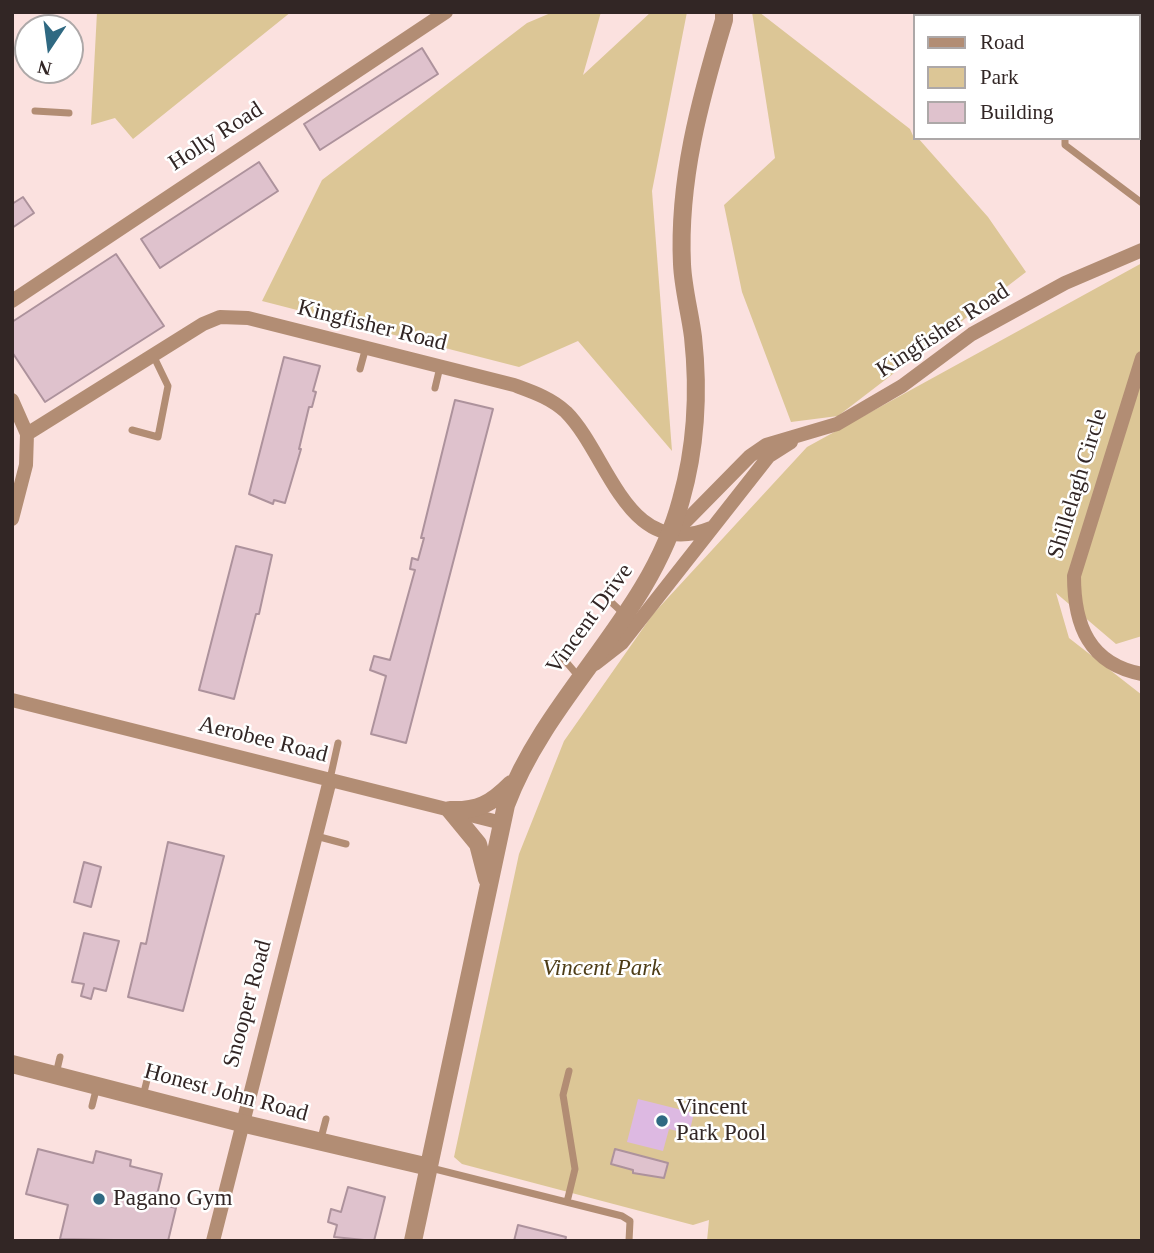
<!DOCTYPE html>
<style>
body{margin:0}
#map{position:relative;width:1154px;height:1253px;overflow:hidden;background:#fbe1df;font-family:"Times New Roman",serif}
canvas{display:block}
.frame{position:absolute;inset:0;border:14px solid #322625;pointer-events:none}
.legend{position:absolute;left:913px;top:14px;width:228px;height:126px;box-sizing:border-box;background:#fff;border:2px solid #ada8a8;margin:0;padding:9px 12px;list-style:none;font-size:21px;color:#322625}
.legend li{display:flex;align-items:center;gap:14px;height:35px}
.legend b{width:35px;border:2px solid #ada8a8}
.north{position:absolute;left:14px;top:14px;width:70px;height:70px;box-sizing:border-box;background:#fff;border:2px solid #ada8a8;border-radius:50%;rotate:193deg;font-size:19px;font-weight:700;line-height:28px;text-align:center;color:#322625}
.north::after{content:'';display:block;margin:auto;width:24px;height:32px;background:#2f6982;clip-path:polygon(50% 0,100% 100%,50% 72%,0 100%)}
</style>
<div id="map">
<canvas width="1154" height="1253"></canvas>
<div class="frame"></div>
<ul class="legend">
<li><b style="height:9px;background:#b28d74"></b>Road</li>
<li><b style="height:19px;background:#dcc696"></b>Park</li>
<li><b style="height:19px;background:#dfc2cd"></b>Building</li>
</ul>
<div class="north">N</div>
</div>
<script>
const ctx = document.querySelector('canvas').getContext('2d');
ctx.lineJoin = 'round';
function fill(path, color) {
  ctx.fillStyle = color;
  ctx.fill(path, 'evenodd');
}
function strokePath(path, color, width, dash) {
  ctx.strokeStyle = color;
  ctx.lineWidth = width;
  ctx.lineCap = dash ? 'butt' : 'round';
  ctx.setLineDash(dash || []);
  ctx.stroke(path);
}
function label(font, color, halo, rows, align = 'center') {
  ctx.font = font + ' "Times New Roman",serif';
  ctx.lineWidth = 5;
  ctx.setLineDash([]);
  ctx.textBaseline = 'middle';
  ctx.strokeStyle = halo;
  ctx.fillStyle = color;
  for (const [text, x, y, turn = 0] of rows) {
    ctx.save();
    ctx.translate(x, y);
    ctx.rotate((+turn || 0) * Math.PI / 180);
    ctx.textAlign = isNaN(turn) ? turn : align;
    if (halo) ctx.strokeText(text, 0, 0);
    ctx.fillText(text, 0, 0);
    ctx.restore();
  }
}
const green = new Path2D(`
 M97,12H291L133,139L115,118L91,125Z
 M553,12H601L583,75L651,12H687L652,191L672,451L578,341L519,367L262,301L322,180L527,23Z
 M752,12H759L910,129L914,138H918L988,217L1026,272L838,416L791,422L742,292L724,205L775,158Z
 M1142,263V636L1116,644L1056,593L1069,638L1142,695V1241H707L709,1220L693,1225L462,1164L454,1157L519,854L564,741L653,614L807,447Z`);
const water = new Path2D(`
 M638,1099L694,1113L689,1134L669,1129L663,1151L627,1142Z`);
const building = new Path2D(`
 M422,48L438,74L320,150L304,124Z
 M259,162L278,191L160,268L141,239Z
 M23,197L34,213L12,228V204Z
 M116,254L164,326L45,402L12,352V322Z
 M284,357L320,366L313,391L316,392L312,407H309L299,449H301L285,503L274,500L273,504L249,494Z
 M455,400L493,409L406,743L371,734L386,676L370,670L374,656L390,660L415,570L410,569L412,558L418,560L424,538H421Z
 M236,546L272,555L259,614H256L234,699L199,690Z
 M168,842L224,856L183,1011L128,997L141,943L146,944Z
 M84,862L101,867L91,907L74,902Z
 M84,933L119,941L106,991L94,988L91,999L81,996L84,984L72,982Z
 M38,1149L93,1163L96,1151L131,1160L130,1166L162,1174L155,1203L176,1208L168,1241L60,1239L68,1205L26,1194Z
 M615,1149L668,1163L664,1178L633,1173V1170L611,1164Z
 M348,1187L385,1197L374,1241L334,1237L337,1225L328,1222L331,1209L341,1212Z
 M518,1225L566,1237L565,1241H514Z`);
const service = new Path2D(`
 M1036,12L1038,16
 M35,111L69,113
 M1065,138V145L1142,203
 M360,369L366,347
 M435,388L440,367
 M132,430L158,437L168,386L153,355
 M610,601L625,615
 M562,657L579,677
 M330,779L338,743
 M316,836L346,844
 M56,1074L60,1057
 M143,1096L147,1080
 M92,1106L97,1086
 M320,1142L326,1119
 M431,1168L622,1216L630,1221L629,1241
 M567,1202L575,1169L563,1095L569,1071`);
const minor = new Path2D(`
 M12,301L446,12
 M1142,358L1074,576C1074,625 1089,664 1142,674
 M12,400L27,434L26,465L12,519
 M27,434L203,324L220,317L248,318L514,385C533,392 551,398 566,412C609,455 627,562 711,528
 M670,532L687,520L750,456L766,445L837,424L902,386L972,334L1065,283L1142,250
 M595,664L622,643L769,456L791,442
 M12,700L502,823
 M213,1241L330,780`);
const tertiary = new Path2D(`
 M450,810L478,844L487,879
 M450,810C478,811 491,804 511,784
 M12,1064L241,1123L429,1167
 M413,1241L506,805C548,693 650,617 681,500C696,447 699,392 693,337C690,313 683,288 682,264C678,180 700,100 724,20V12`);
const markers = [
 [662,1121,7,"#2f6982"],
 [99,1199,7,"#2f6982"]
];
const streetNames = [
 ["Holly Road",216,137,-33],
 ["Kingfisher Road",372,326,14],
 ["Kingfisher Road",943,331,-33],
 ["Shillelagh Circle",1078,484,-73],
 ["Vincent Drive",590,619,-54],
 ["Aerobee Road",263,740,14],
 ["Snooper Road",248,1004,-75],
 ["Honest John Road",226,1093,15]
];
const parkNames = [
 ["Vincent Park",602,969]
];
const poiNames = [
 ["Vincent",676,1108],
 ["Park Pool",676,1134],
 ["Pagano Gym",113,1199]
];
fill(green, '#dcc696');
fill(water, '#ddb9e2');
fill(building, '#dfc2cd');
strokePath(building, '#ad929c', 2);
strokePath(service, '#b28d74', 7);
strokePath(minor, '#b28d74', 14);
strokePath(tertiary, '#b28d74', 18);
for (const [x, y, r, color] of markers) {
  const dot = new Path2D();
  dot.arc(x, y, r, 0, 2 * Math.PI);
  ctx.fillStyle = color;
  ctx.fill(dot);
  strokePath(dot, '#fff', 2.5);
}
label('23px', '#322625', '#fff', streetNames);
label('italic 23px', '#4d3c16', '#fff', parkNames);
label('23px', '#322625', '#fff', poiNames, 'left');
</script>
